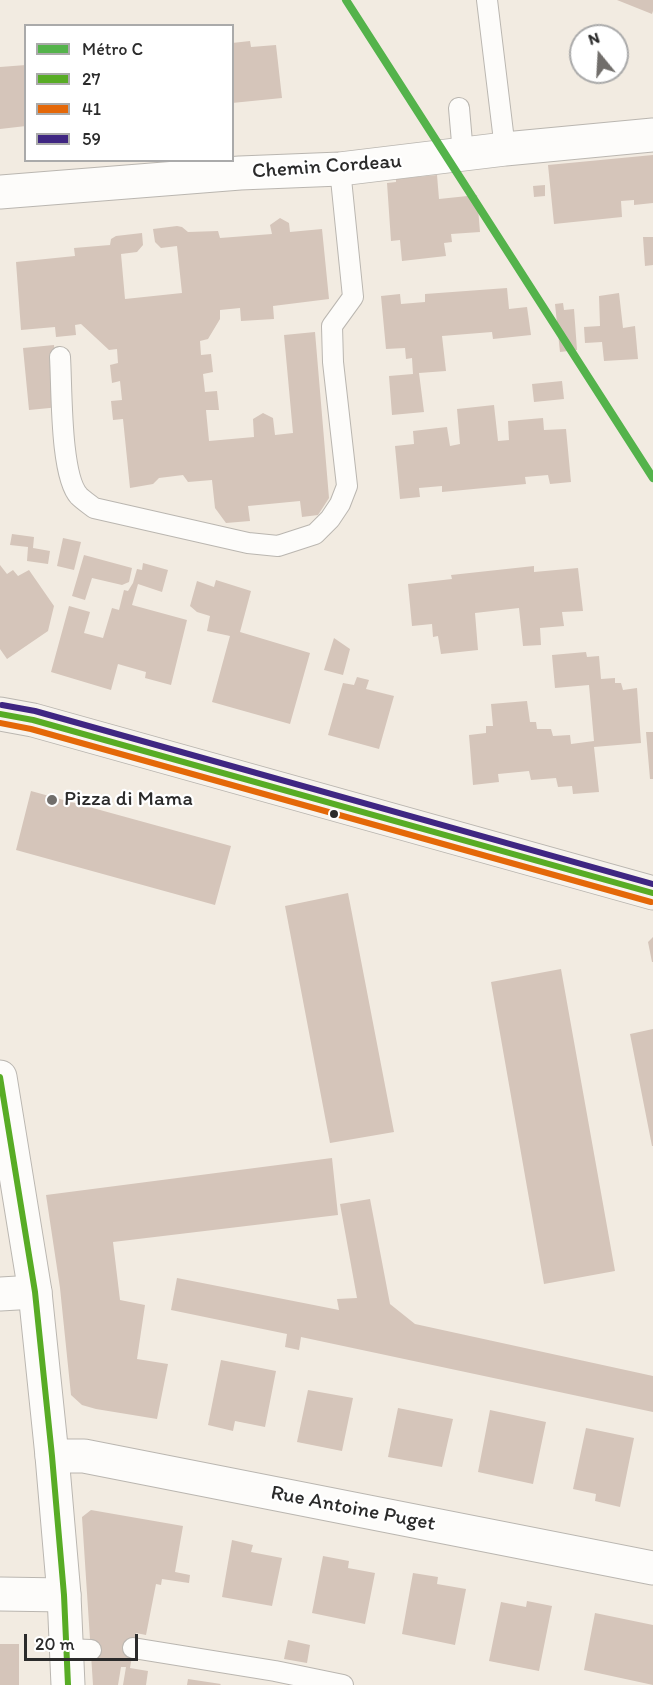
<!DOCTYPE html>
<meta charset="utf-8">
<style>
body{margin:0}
#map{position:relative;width:653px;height:1685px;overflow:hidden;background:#f2ebe1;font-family:Itim,sans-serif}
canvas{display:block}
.legend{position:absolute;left:24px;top:24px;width:210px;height:138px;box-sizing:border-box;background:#fff;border:2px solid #aaa;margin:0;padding:8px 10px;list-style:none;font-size:18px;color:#2b2b2b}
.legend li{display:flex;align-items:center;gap:12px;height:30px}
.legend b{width:30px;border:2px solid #aaa}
.north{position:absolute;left:569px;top:24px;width:60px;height:60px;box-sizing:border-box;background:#fff;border:2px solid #aaa;border-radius:50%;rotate:342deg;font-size:16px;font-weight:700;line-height:24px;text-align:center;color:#2b2b2b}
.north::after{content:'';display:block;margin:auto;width:21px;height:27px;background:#716e6b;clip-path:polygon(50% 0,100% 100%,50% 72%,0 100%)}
.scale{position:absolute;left:24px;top:1634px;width:114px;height:27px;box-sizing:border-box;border:3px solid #2b2b2b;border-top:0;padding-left:8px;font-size:18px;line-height:21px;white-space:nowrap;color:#2b2b2b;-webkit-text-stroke:4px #fff;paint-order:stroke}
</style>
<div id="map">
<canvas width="653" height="1685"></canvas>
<ul class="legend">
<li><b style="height:8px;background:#54b34b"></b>Métro C</li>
<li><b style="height:8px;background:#58ac25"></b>27</li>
<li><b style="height:8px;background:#e46809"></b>41</li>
<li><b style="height:8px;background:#3f2682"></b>59</li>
</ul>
<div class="north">N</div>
<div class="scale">20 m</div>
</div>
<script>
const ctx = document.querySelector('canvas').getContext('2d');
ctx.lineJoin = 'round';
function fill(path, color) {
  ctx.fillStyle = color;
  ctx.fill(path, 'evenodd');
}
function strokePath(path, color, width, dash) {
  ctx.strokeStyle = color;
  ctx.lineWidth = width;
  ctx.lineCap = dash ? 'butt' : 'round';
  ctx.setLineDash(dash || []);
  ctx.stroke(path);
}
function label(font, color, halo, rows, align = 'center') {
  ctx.font = font + ' Itim,sans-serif';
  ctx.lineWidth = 4.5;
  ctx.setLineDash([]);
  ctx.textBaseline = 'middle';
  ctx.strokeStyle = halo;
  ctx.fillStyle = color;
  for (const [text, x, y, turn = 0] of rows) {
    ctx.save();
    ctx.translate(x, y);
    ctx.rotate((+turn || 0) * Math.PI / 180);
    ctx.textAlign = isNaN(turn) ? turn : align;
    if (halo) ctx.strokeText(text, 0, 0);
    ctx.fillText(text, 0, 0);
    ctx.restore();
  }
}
const building = new Path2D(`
 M617,0H653V11L652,14Z
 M250,41L251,47L276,45L282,98L232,103V43Z
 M26,65V126L0,129V67Z
 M653,155V203L634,205V200L621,201L622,217L554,224L548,165Z
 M437,175L439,199L477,195L480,232L451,234L452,242L444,243L446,256L402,261L400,240L391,241L387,183L396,182V179Z
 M545,185V196L534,197L533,186Z
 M280,218L289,223L290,232L322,229L329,299L273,306L274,319L241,321L240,308L220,310V319L208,339L200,341L201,355L211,354L213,372L203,374L205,392L217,391L219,410H206L209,441L254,437L253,419L263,413L273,418L275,435L293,433L284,335L315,332L329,498L318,515L302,517L300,501L248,506L250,521L226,523L215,508L212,480L188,482L183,475L159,478L153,484L130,488L123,419L113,420L111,401L122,400L120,381L112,383L110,365L118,363L117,349L109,350L81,324L75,325L76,335L56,337L55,327L21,330L16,262L75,256L74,248L110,245L111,239L116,236L142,233L143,245L137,252L121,254L125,299L182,293L177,246L161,248L155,242L153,229L177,226L182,227L188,232L218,231L220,238L272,234L270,225Z
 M643,237H653V265L645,266Z
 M507,288L509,309L527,307L531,335L493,339L492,332L442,336L446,371L419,373L424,412L392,415L389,376L413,374L412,358L406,359L405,348L386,349L381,296L400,294L401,304L425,302V294Z
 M619,293L623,328L635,326L638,359L604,361L602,342L585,343L584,327L600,326L599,296Z
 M563,303L564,310L574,309L577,350L560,352L555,304Z
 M54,345L60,407L29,410L23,348Z
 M562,381L564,399L534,402L532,384Z
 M494,405L498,441L509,440L508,421L543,418L544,430L566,429L571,482L550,484L548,475L525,477L526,484L442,492V486L419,488L420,497L400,499L395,446L414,444L413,431L447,427L450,446L460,444L457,409Z
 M12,534L34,537L33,548L50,551L48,564L27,561L28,547L10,545Z
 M63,538L81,542L74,570L57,566Z
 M84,555L132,568L129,582L122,585L92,578L85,600L72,596Z
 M143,563L168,570L162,592L138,584L132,605L187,620L171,685L145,678L146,672L118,664L111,690L51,672L69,606L90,612L84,633L103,638L112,608L119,610L124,590L128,591L133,583L137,569L142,570Z
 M0,565L7,574L13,570L18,576L29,570L54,606L48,631L7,659L0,649Z
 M534,566V572L578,568L583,611L562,612L564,626L540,628L541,645L523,646L519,608L475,613L478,650L441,654L438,636L433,637L432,624L412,626L408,584L452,579L451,575Z
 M216,580L251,591L240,632L310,653L290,724L212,702L230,636L207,631L210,616L197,612L190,606L197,581L214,587Z
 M334,638L350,649L343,675L324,670Z
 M586,652L587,657L599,656L601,679L615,678V683H621L623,690L637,688L641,743L594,747L599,792L573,794L572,786L558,787L556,778L531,780L529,771L498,774L499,782L473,785L469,735L486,733V726H493L491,704L527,701L530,722H536L537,729H551L553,736L570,735L571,744L594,741L589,685L555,688L552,655Z
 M357,677L369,680L366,689L394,696L379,749L328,735L343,683L354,685Z
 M646,732H653V779H650Z
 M31,791L231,846L215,905L16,850Z
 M348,893L394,1132L330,1143L285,906Z
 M653,937V962H652L648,942Z
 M561,969L615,1271L544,1284L491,982Z
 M653,1029V1146H652L630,1034Z
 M332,1158L338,1215L113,1242L120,1300L145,1305L137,1359L168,1364L157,1419L96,1409L82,1405L71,1395L60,1288L46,1195Z
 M370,1199L390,1304L415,1324L653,1376V1412L301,1337L299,1350L285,1347L287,1334L171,1310L177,1278L339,1310L337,1299L357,1298L340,1204Z
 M221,1360L276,1371L265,1427L235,1421L233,1431L208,1425Z
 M308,1390L353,1398L342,1451L297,1442Z
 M398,1408L453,1419L442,1467L388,1457Z
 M490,1410L546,1422L533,1484L478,1472Z
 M586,1428L634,1438L620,1507L595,1501L596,1494L573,1489Z
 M91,1510L183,1526L175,1572L190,1575L189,1583L162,1579L161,1585L156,1584L146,1635L136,1633L130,1668L148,1671L146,1685H123L126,1667H121L118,1685H93L82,1517Z
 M232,1540L253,1545L251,1552L282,1558L272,1606L222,1597Z
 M323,1556L349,1561L348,1568L375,1573L365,1624L312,1613Z
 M413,1573L438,1577L437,1584L466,1589L455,1645L402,1634Z
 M527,1601L552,1606L539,1671L489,1661L501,1602L526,1607Z
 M595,1613L653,1625V1685L584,1670Z
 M288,1640L310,1645L307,1663L284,1659Z
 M0,1644H19V1685H0Z
 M188,1679L221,1684L220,1685H187Z`);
const service = new Path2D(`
 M487,0L505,149
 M459,108L463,154
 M60,357C62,387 60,476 79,496C83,500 89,504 94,508L248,543L278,546L315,534L330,519L340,504L347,486L333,362L332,326L353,297L340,169
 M133,1648L275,1671L343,1685
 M66,1649L91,1650`);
const minor = new Path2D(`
 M0,192L240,173L340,169L505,149L653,135
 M0,1294L35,1292
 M52,1456H84L653,1568
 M0,1594L64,1595`);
const tertiary = new Path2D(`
 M0,1077L35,1292L52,1456L64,1595L68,1685`);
const secondary = new Path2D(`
 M0,714L33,720L653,893`);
const bus1 = new Path2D(`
 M0,714L33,720L653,893
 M0,1077L35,1292L52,1456L64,1595L68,1685`);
const bus2 = new Path2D(`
 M0,723L31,729L651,902`);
const bus3 = new Path2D(`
 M2,705L35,711L653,884`);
const metro1 = new Path2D(`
 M346,0L653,478`);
const markers = [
 [52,800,6,"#716e6b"],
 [334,814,5,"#2b2b2b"]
];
const streetNames = [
 ["Chemin Cordeau",327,167,-4],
 ["Rue Antoine Puget",353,1509,11]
];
const poiNames = [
 ["Pizza di Mama",64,800]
];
fill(building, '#d5c5ba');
strokePath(service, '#bab6b0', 22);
strokePath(minor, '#bab6b0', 35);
strokePath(tertiary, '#bab6b0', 35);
strokePath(secondary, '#bab6b0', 35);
strokePath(service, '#fdfcfa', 20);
strokePath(minor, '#fdfcfa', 33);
strokePath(tertiary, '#fdfcfa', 33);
strokePath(secondary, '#f7f3ed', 33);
strokePath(bus1, '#58ac25', 6);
strokePath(bus2, '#e46809', 6);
strokePath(bus3, '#3f2682', 6);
strokePath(metro1, '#54b34b', 8);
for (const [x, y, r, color] of markers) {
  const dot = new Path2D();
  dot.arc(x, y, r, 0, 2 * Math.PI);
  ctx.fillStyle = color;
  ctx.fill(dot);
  strokePath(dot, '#fff', 2);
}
label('21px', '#2b2b2b', '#fff', streetNames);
label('21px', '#2b2b2b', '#fff', poiNames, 'left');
</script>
